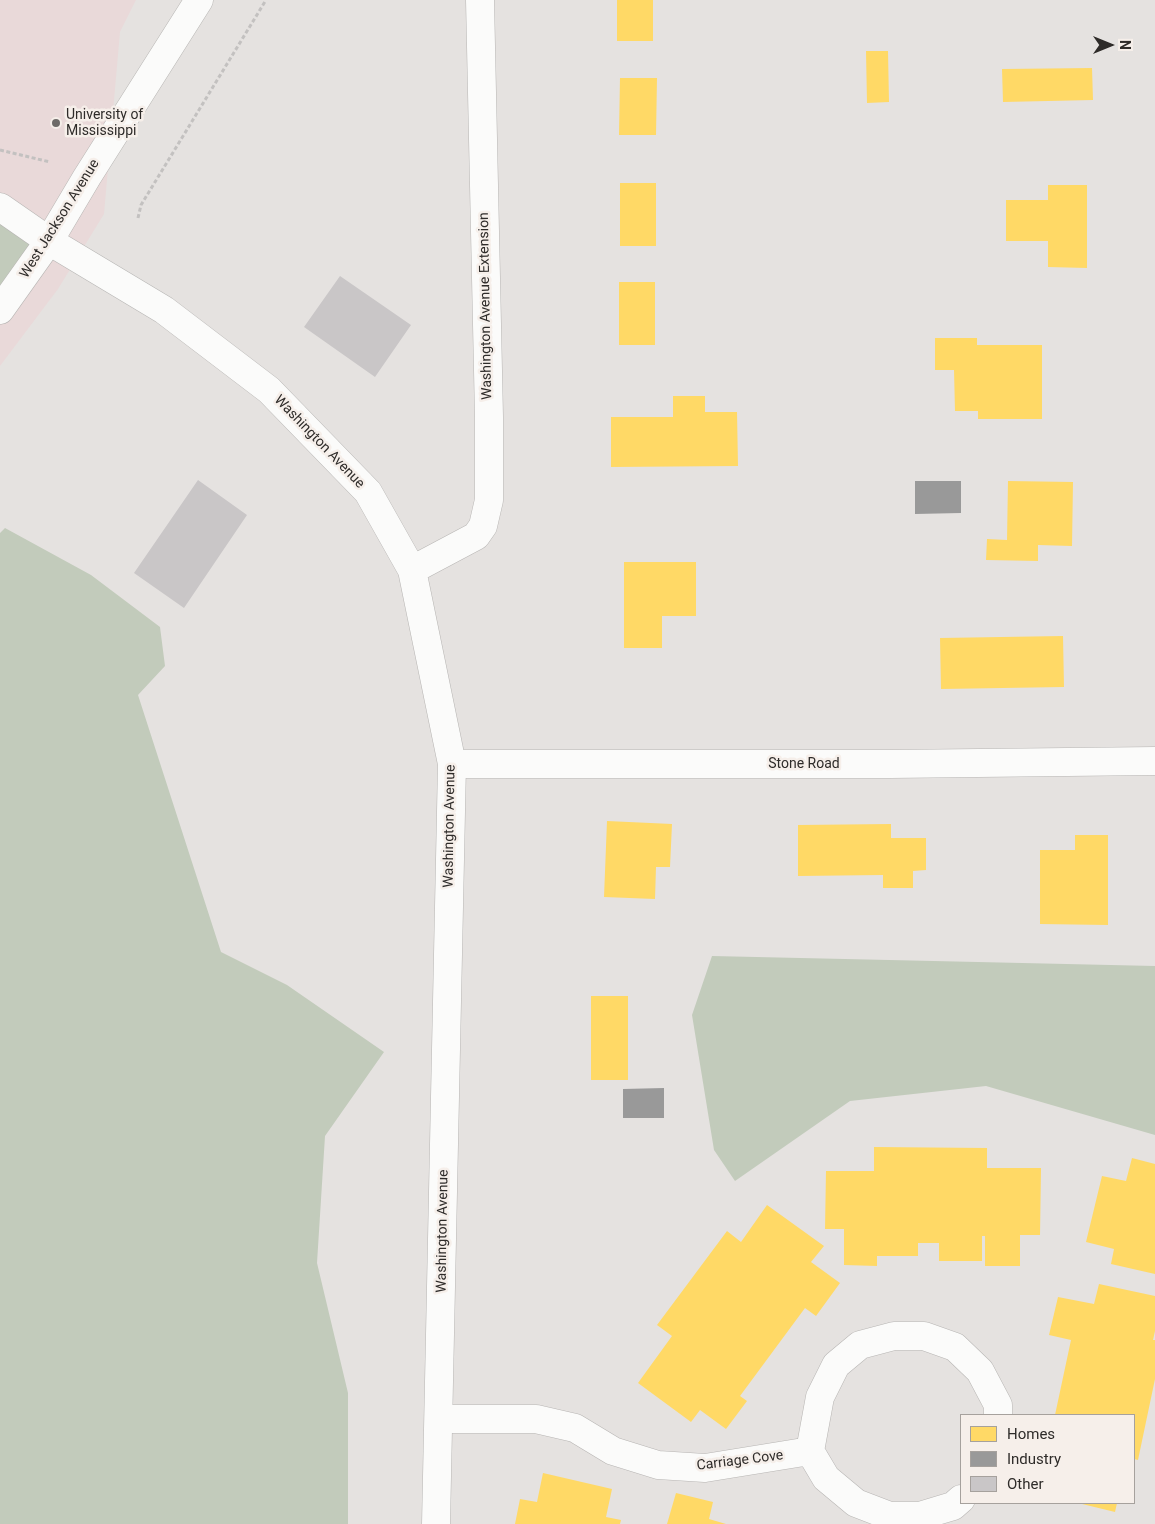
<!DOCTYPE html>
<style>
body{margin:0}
#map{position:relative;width:1155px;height:1524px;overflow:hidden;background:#e5e2e0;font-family:Roboto,sans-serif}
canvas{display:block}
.legend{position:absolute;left:960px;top:1414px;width:175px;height:90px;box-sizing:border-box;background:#f6efea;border:1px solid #a6a19d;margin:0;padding:6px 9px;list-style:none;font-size:15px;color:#2e2b29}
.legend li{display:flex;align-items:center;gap:10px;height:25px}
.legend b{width:25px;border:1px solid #a6a19d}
.north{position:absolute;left:1085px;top:20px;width:50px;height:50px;-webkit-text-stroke:4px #f6efea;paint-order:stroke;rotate:90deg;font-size:14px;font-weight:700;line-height:20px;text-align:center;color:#2e2b29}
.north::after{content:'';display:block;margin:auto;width:18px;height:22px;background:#2e2b29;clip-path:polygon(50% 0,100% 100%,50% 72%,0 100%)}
</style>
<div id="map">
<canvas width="1155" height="1524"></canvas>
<ul class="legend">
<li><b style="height:14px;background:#ffd966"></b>Homes</li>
<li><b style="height:14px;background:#999"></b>Industry</li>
<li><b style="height:14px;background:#c9c6c7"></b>Other</li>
</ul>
<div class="north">N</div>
</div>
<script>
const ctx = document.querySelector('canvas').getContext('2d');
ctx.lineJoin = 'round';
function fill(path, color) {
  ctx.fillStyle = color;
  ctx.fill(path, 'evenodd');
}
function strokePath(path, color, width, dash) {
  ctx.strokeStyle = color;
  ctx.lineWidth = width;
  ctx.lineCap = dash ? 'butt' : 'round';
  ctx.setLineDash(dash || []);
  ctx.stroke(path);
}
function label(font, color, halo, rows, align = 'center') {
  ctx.font = font + ' Roboto,sans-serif';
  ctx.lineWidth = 5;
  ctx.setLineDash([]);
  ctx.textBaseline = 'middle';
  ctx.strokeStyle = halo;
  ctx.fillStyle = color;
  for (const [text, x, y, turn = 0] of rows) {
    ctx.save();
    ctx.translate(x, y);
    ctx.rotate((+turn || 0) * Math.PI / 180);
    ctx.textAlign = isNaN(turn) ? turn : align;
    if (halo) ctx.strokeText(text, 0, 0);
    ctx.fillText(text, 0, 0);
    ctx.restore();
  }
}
const education = new Path2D(`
 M0,0H136L120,32L104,214L58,289L0,366Z`);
const green = new Path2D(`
 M0,207L49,241L0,310Z
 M5,528L91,575L160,627L165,666L138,695L221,952L287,985L384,1052L325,1136L317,1263L348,1393V1524H0V533Z
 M712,956L1155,966V1135L986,1086L850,1101L735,1181L714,1150L692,1015Z`);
const homes = new Path2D(`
 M617,0H653V41H617Z
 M866,51H888L889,102L867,103Z
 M1092,68L1093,100L1003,102L1002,69Z
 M620,78H657L656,135H619Z
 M620,183H656V246H620Z
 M1048,185H1087V268L1048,267V241H1006V200H1048Z
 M619,282H655V345H619Z
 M935,338H977V345H1042V419H978V411H955L954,370H935Z
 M673,396H705V412H737L738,466L611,467V417H673Z
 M1008,481L1073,482L1072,546L1038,545V561L986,560L987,539L1007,540Z
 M624,562H696V616H662V648H624Z
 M1063,636L1064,687L941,689L940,638Z
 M607,821L672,824L670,867H656L655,899L604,897Z
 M891,824V838H926V870L913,871V888H883V875L798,876V825Z
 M1075,835H1108V925L1040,924V850H1075Z
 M591,996H628V1080H591Z
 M874,1147L987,1148V1168H1041L1040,1235H1020V1266H985V1236H982V1261H939V1243H918V1256H877V1266L844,1265V1229H825L826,1171H874Z
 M1132,1158L1155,1164V1274L1111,1264L1114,1249L1086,1242L1102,1176L1126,1181Z
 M767,1205L824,1246L811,1262L840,1283L816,1316L805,1308L740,1396L747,1401L726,1429L700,1410L691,1422L638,1383L672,1336L657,1325L727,1231L741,1242Z
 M1099,1284L1155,1296V1331L1153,1340H1155V1379L1138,1460L1134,1459V1415H1055L1071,1340L1049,1335L1058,1297L1094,1304Z
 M543,1473L612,1489L606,1517L621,1520L620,1524H515L520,1499L537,1502Z
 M676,1493L713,1502L709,1519L726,1524H667Z
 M1078,1503H1117L1115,1512Z`);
const industry = new Path2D(`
 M915,481H961V513L915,514Z
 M664,1088V1118H623V1089Z`);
const building = new Path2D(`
 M340,276L411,325L375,377L304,327Z
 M198,480L247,515L184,608L134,573Z`);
const path = new Path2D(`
 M0,150L50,162
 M138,218L141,205L266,0`);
const minor = new Path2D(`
 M0,207L49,241L164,310L269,390L368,492L412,570L452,764L436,1524
 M412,570L476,536L483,526L489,500V417L480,0
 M452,764H890L1155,761
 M439,1419H536L575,1428L613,1451L658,1465L705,1468L810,1451
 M961,1499L953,1506L920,1516H890L856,1503L826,1478L810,1451L820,1397L836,1365L860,1345L894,1336H924L955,1347L980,1371L998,1405V1415`);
const major = new Path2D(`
 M0,310L49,241L87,177L199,0`);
const markers = [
 [56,123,5,"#6e6b69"]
];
const poiNames = [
 ["University of",66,115],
 ["Mississippi",66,131]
];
const streetNames = [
 ["West Jackson Avenue",60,219,-58],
 ["Washington Avenue Extension",486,306,-91],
 ["Washington Avenue",319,442,46],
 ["Stone Road",804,764],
 ["Washington Avenue",450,826,-89],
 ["Washington Avenue",443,1231,-89],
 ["Carriage Cove",740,1461,-7]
];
fill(education, '#e9d9d9');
fill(green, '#c2cbbb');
fill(homes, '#ffd966');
fill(industry, '#999');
fill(building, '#c9c6c7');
strokePath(minor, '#b7b5b3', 29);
strokePath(major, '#b7b5b3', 29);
strokePath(path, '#c3c1c0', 3, [4, 2.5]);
strokePath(minor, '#fbfbfa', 28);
strokePath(major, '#fbfbfa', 28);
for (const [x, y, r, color] of markers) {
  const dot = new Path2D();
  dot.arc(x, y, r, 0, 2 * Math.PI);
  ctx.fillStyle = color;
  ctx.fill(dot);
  strokePath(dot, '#f6efea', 2);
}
label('14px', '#2e2b29', '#f6efea', poiNames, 'left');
label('14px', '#2e2b29', '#f6efea', streetNames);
</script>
